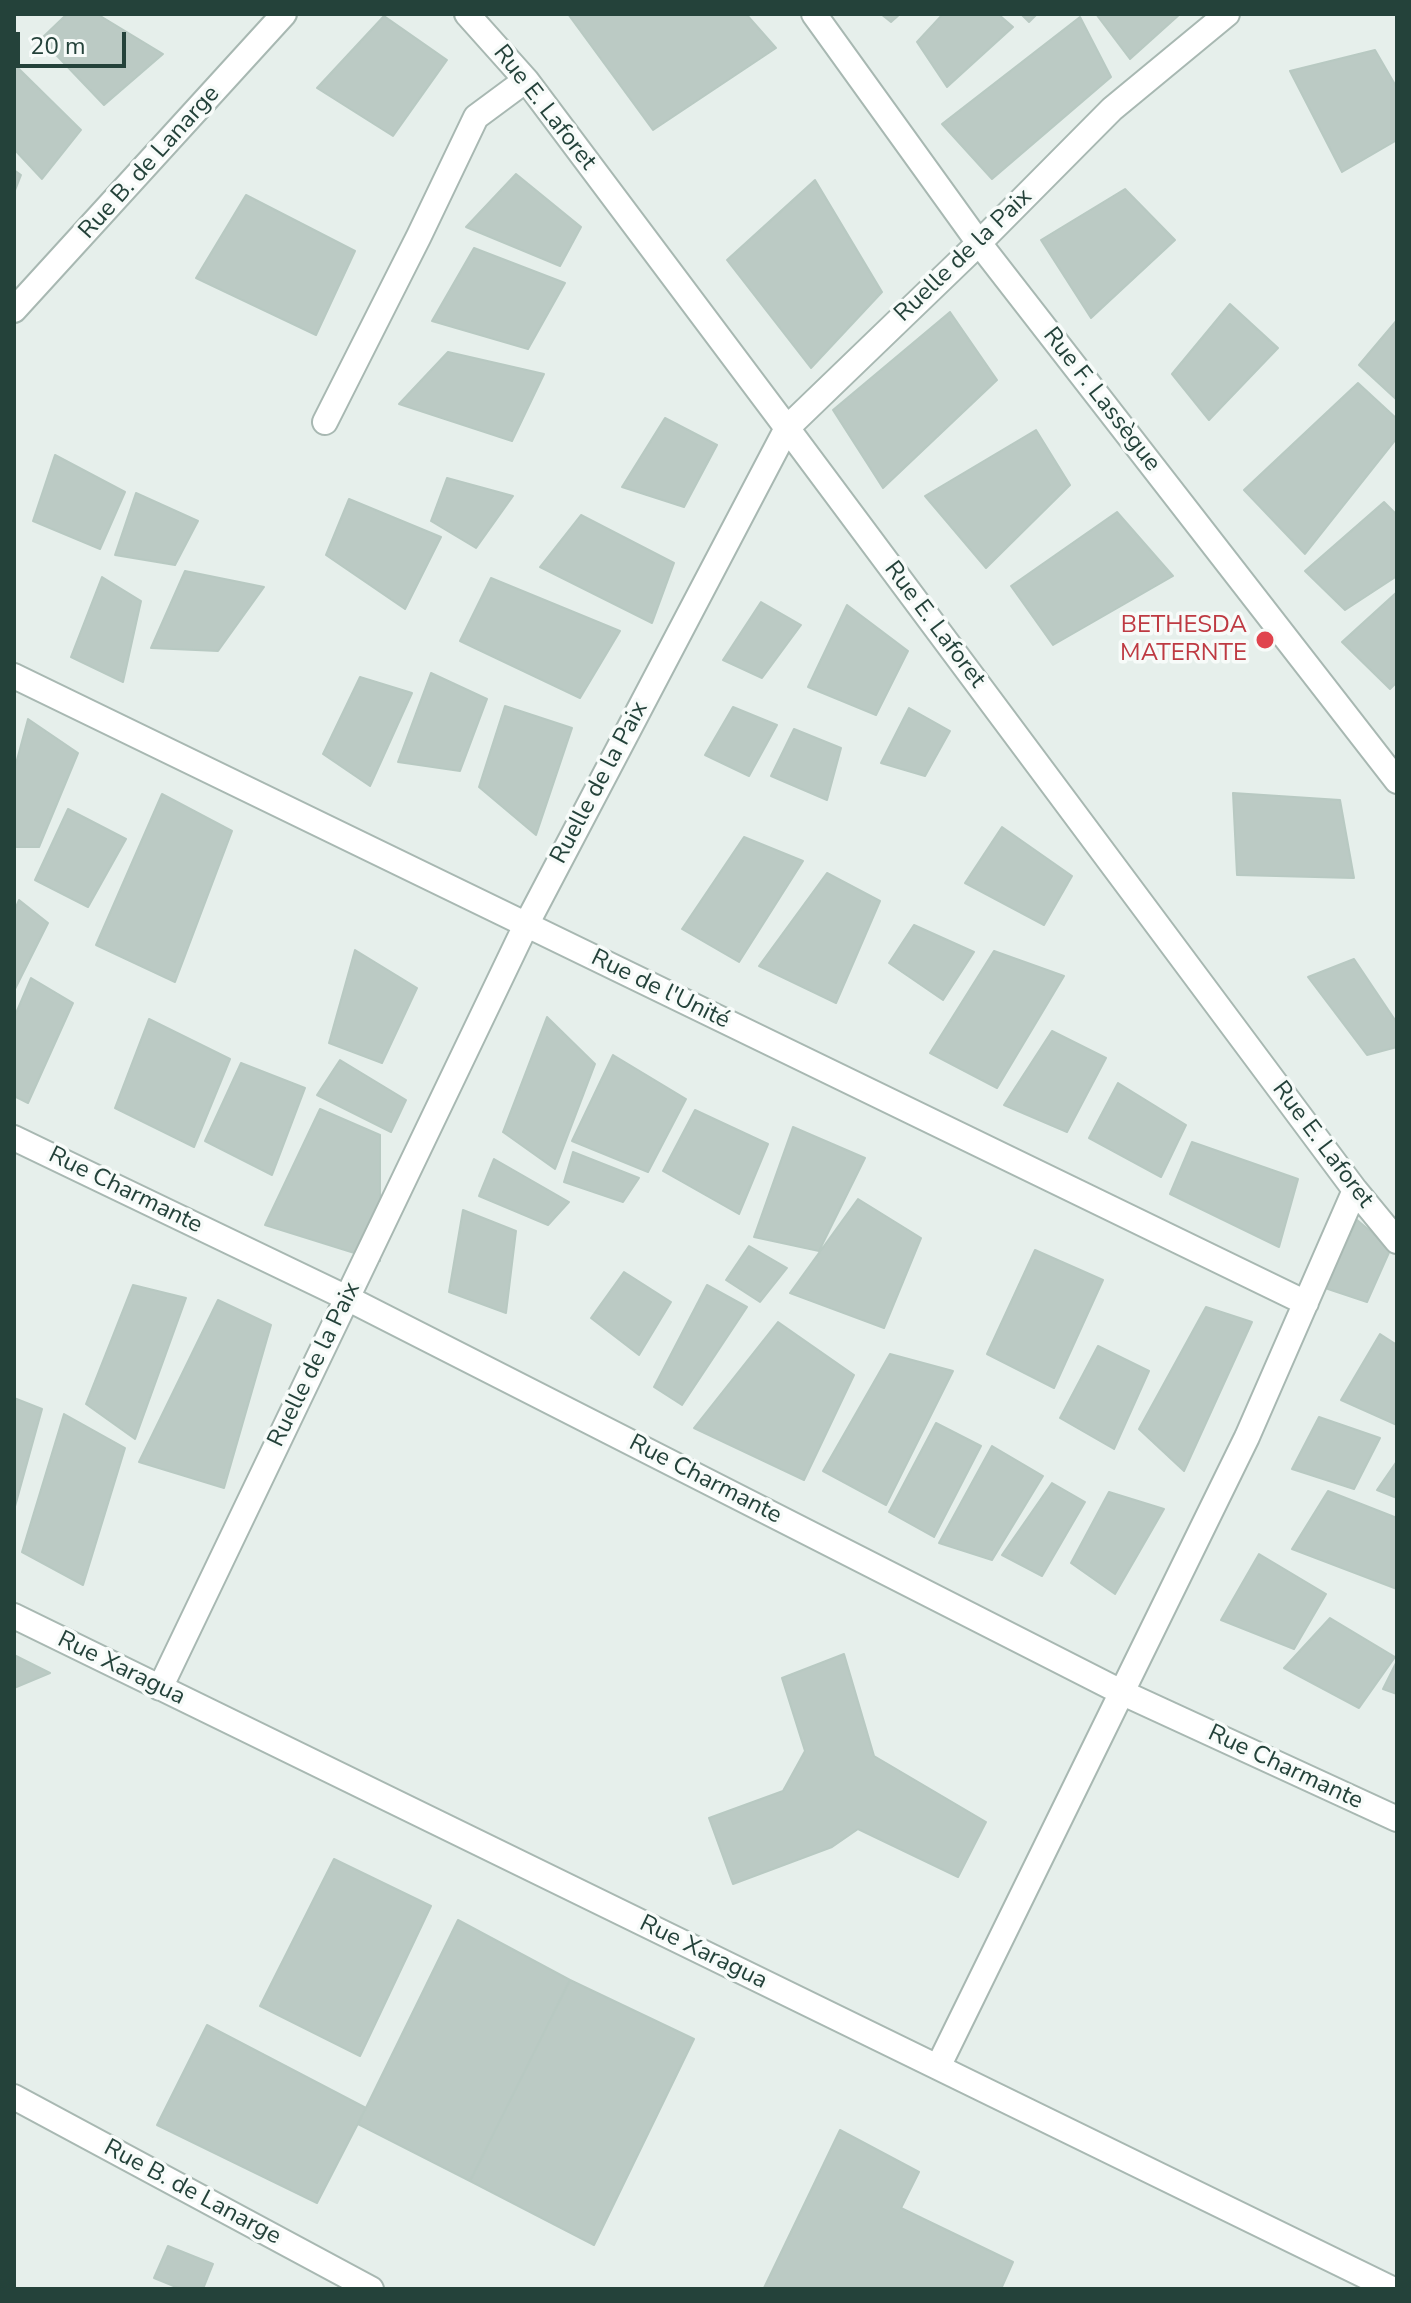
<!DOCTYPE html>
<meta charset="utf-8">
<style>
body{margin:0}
#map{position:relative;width:1411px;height:2303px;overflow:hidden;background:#e6efeb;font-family:"Nunito Sans",sans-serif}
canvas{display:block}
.frame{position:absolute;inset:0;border:16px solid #24423a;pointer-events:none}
.scale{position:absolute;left:16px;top:32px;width:110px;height:36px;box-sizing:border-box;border:4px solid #24423a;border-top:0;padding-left:10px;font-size:24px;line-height:28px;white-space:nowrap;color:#24423a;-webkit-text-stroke:6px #f7fbf9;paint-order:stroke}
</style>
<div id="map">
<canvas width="1411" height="2303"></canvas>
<div class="frame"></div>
<div class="scale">20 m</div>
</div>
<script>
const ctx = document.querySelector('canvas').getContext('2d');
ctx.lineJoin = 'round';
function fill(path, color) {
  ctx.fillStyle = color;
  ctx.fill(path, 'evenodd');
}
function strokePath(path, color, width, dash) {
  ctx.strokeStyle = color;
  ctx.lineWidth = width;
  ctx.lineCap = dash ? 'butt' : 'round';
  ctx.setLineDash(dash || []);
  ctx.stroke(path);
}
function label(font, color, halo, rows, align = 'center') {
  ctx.font = font + ' "Nunito Sans",sans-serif';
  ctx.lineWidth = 7;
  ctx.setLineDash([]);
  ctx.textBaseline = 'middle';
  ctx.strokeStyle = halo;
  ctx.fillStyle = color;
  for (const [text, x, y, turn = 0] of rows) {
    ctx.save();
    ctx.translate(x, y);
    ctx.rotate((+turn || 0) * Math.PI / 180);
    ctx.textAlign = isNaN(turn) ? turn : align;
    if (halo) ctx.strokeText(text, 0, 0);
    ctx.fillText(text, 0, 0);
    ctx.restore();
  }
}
const building = new Path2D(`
 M67,14H97L163,54L104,105L41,39Z
 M568,14H746L776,48L653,130Z
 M881,14H900L891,22Z
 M943,14H998L1013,27L947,87L917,42Z
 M1021,14H1037L1029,22Z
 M1096,14H1180L1130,59Z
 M384,16L447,60L393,136L317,88Z
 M1080,17L1111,77L992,179L942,124Z
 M1375,50L1397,88V140L1342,172L1290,71Z
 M16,66L81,130L42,179L14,149V68Z
 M14,170L21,175L14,193Z
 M516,174L581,227L560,266L466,227Z
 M815,180L882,292L811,368L727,260Z
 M1125,189L1175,240L1091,318L1041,240Z
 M246,195L355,251L316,335L196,278Z
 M474,248L565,283L528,349L432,321Z
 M1230,304L1278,348L1209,420L1172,374Z
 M950,312L997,380L883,488L833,410Z
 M1397,320V400L1359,365Z
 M448,352L544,374L512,441L399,404Z
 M1358,383L1397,419V438L1305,554L1244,490Z
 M665,418L717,445L684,507L622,487Z
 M1036,430L1070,485L986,568L925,496Z
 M55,455L125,492L100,549L33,521Z
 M447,478L513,496L476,548L431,521Z
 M136,493L198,521L175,565L115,555Z
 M349,499L441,537L405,609L326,555Z
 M1384,502L1397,515V576L1345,610L1305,571Z
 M1117,512L1173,576L1053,645L1011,586Z
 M581,515L674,563L652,623L540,567Z
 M185,571L264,587L218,651L151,648Z
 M102,577L141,601L123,682L71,657Z
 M491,578L620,631L580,698L460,641Z
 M1397,592V682L1390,689L1342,642Z
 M761,602L801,625L762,678L723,660Z
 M847,605L908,651L876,715L808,687Z
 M431,673L487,699L460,771L398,762Z
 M360,677L412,693L370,786L323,754Z
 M505,706L572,728L536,835L479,787Z
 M733,707L777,725L749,776L705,755Z
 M909,708L950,731L925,776L881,763Z
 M28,719L78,753L39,847H14V771Z
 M794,729L841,748L827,800L771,776Z
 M1233,793L1340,800L1354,878L1237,875Z
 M162,794L232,831L175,982L96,945Z
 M68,809L126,839L88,907L35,880Z
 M1002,827L1072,876L1044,925L965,883Z
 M744,837L803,861L739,962L682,929Z
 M827,873L880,901L836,1003L759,966Z
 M19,900L48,923L14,991V912Z
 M914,925L974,952L943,1000L889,963Z
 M355,950L417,988L382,1063L329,1043Z
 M994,951L1064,976L997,1088L930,1053Z
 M1354,959L1397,1023V1047L1367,1055L1308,977Z
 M31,978L73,1003L28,1103L14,1096V1018Z
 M547,1017L595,1064L555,1169L503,1132Z
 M149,1019L230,1059L194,1147L115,1108Z
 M1052,1031L1106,1058L1067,1132L1004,1105Z
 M613,1055L686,1099L648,1172L572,1141Z
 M340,1060L406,1100L391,1132L317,1095Z
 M241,1063L305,1088L272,1175L205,1141Z
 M1118,1083L1186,1125L1161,1177L1089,1138Z
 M320,1109L380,1135V1261L265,1225Z
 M695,1110L768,1144L739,1214L663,1171Z
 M793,1127L865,1158L819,1251L754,1237Z
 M1192,1142L1298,1179L1279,1247L1170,1194Z
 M573,1152L639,1178L623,1202L564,1182Z
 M494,1159L569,1202L548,1225L479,1196Z
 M858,1199L921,1238L884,1328L790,1293Z
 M463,1210L516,1231L506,1313L449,1292Z
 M1357,1220L1391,1248L1367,1302L1325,1288Z
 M749,1246L787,1268L760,1302L726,1280Z
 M1035,1250L1103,1280L1054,1388L987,1354Z
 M624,1272L671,1302L639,1355L591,1318Z
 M133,1285L186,1298L135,1439L86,1404Z
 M707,1285L747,1307L682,1405L654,1387Z
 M218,1300L271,1325L224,1488L139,1462Z
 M1206,1307L1252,1322L1184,1471L1139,1429Z
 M778,1322L854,1375L804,1480L694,1428Z
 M1380,1334L1397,1345V1425L1341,1400Z
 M1098,1346L1149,1371L1114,1449L1060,1418Z
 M890,1354L953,1371L886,1505L823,1471Z
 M14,1398L42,1409L14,1510Z
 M64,1414L125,1448L83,1585L22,1552Z
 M1319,1417L1380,1438L1354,1489L1292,1469Z
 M936,1423L981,1446L934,1537L889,1512Z
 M992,1446L1043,1476L992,1560L939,1543Z
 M1397,1461V1498L1377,1490Z
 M1052,1483L1085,1502L1042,1576L1002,1555Z
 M1328,1491L1397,1518V1589L1292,1549Z
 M1109,1492L1164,1509L1115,1594L1071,1563Z
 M1259,1554L1326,1594L1294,1649L1221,1620Z
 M1330,1618L1395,1657L1359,1708L1284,1668Z
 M844,1654L874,1756L986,1822L958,1877L858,1829L832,1847L733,1884L709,1818L783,1791L805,1751L782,1678Z
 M14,1655L50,1673L14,1688Z
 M1397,1661V1694L1383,1689Z
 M334,1859L431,1906L360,2056L260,2006Z
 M458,1920L570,1980L470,2181L358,2124Z
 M570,1980L694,2039L594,2245L470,2181Z
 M207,2025L366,2108L317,2203L157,2125Z
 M840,2130L919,2172L901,2208L1013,2262L1001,2289L764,2288Z
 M168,2246L213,2264L203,2289H181L154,2278Z`);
const minor = new Path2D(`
 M467,14L526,80L787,428L1355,1190L1397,1241
 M814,14L979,243L1397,781
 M14,310L284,14
 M325,422L419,236L476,117L526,80
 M14,676L1306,1303
 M14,1138L347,1298L1121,1692L1397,1819
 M14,1616L1392,2289
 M160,1688L526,925L787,428L979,243L1112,109L1227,14
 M938,2067L1247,1437L1355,1190
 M14,2097L371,2289`);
const markers = [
 [1265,640,10,"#e0444e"]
];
const streetNames = [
 ["Rue E. Laforet",544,108,52],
 ["Rue B. de Lanarge",150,163,-48],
 ["Ruelle de la Paix",964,256,-44],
 ["Rue F. Lassègue",1101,400,52],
 ["Rue E. Laforet",934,625,53],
 ["Ruelle de la Paix",600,783,-62],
 ["Rue de l'Unité",660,990,26],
 ["Rue E. Laforet",1322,1145,53],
 ["Rue Charmante",125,1191,26],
 ["Ruelle de la Paix",315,1365,-64],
 ["Rue Charmante",705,1480,27],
 ["Rue Xaragua",121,1669,26],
 ["Rue Charmante",1285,1768,25],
 ["Rue Xaragua",703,1953,26],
 ["Rue B. de Lanarge",192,2193,28]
];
const healthNames = [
 ["BETHESDA",1247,626],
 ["MATERNTE",1247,654]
];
fill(building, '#bbcac4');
strokePath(building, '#b8c9c2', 2);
strokePath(minor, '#a8b8b2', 28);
strokePath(minor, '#fff', 24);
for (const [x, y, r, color] of markers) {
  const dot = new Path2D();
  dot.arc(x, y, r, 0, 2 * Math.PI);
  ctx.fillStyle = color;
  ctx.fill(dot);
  strokePath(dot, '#f7fbf9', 3);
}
label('24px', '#24423a', '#f7fbf9', streetNames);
label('24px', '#be3a42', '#f7fbf9', healthNames, 'right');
</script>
